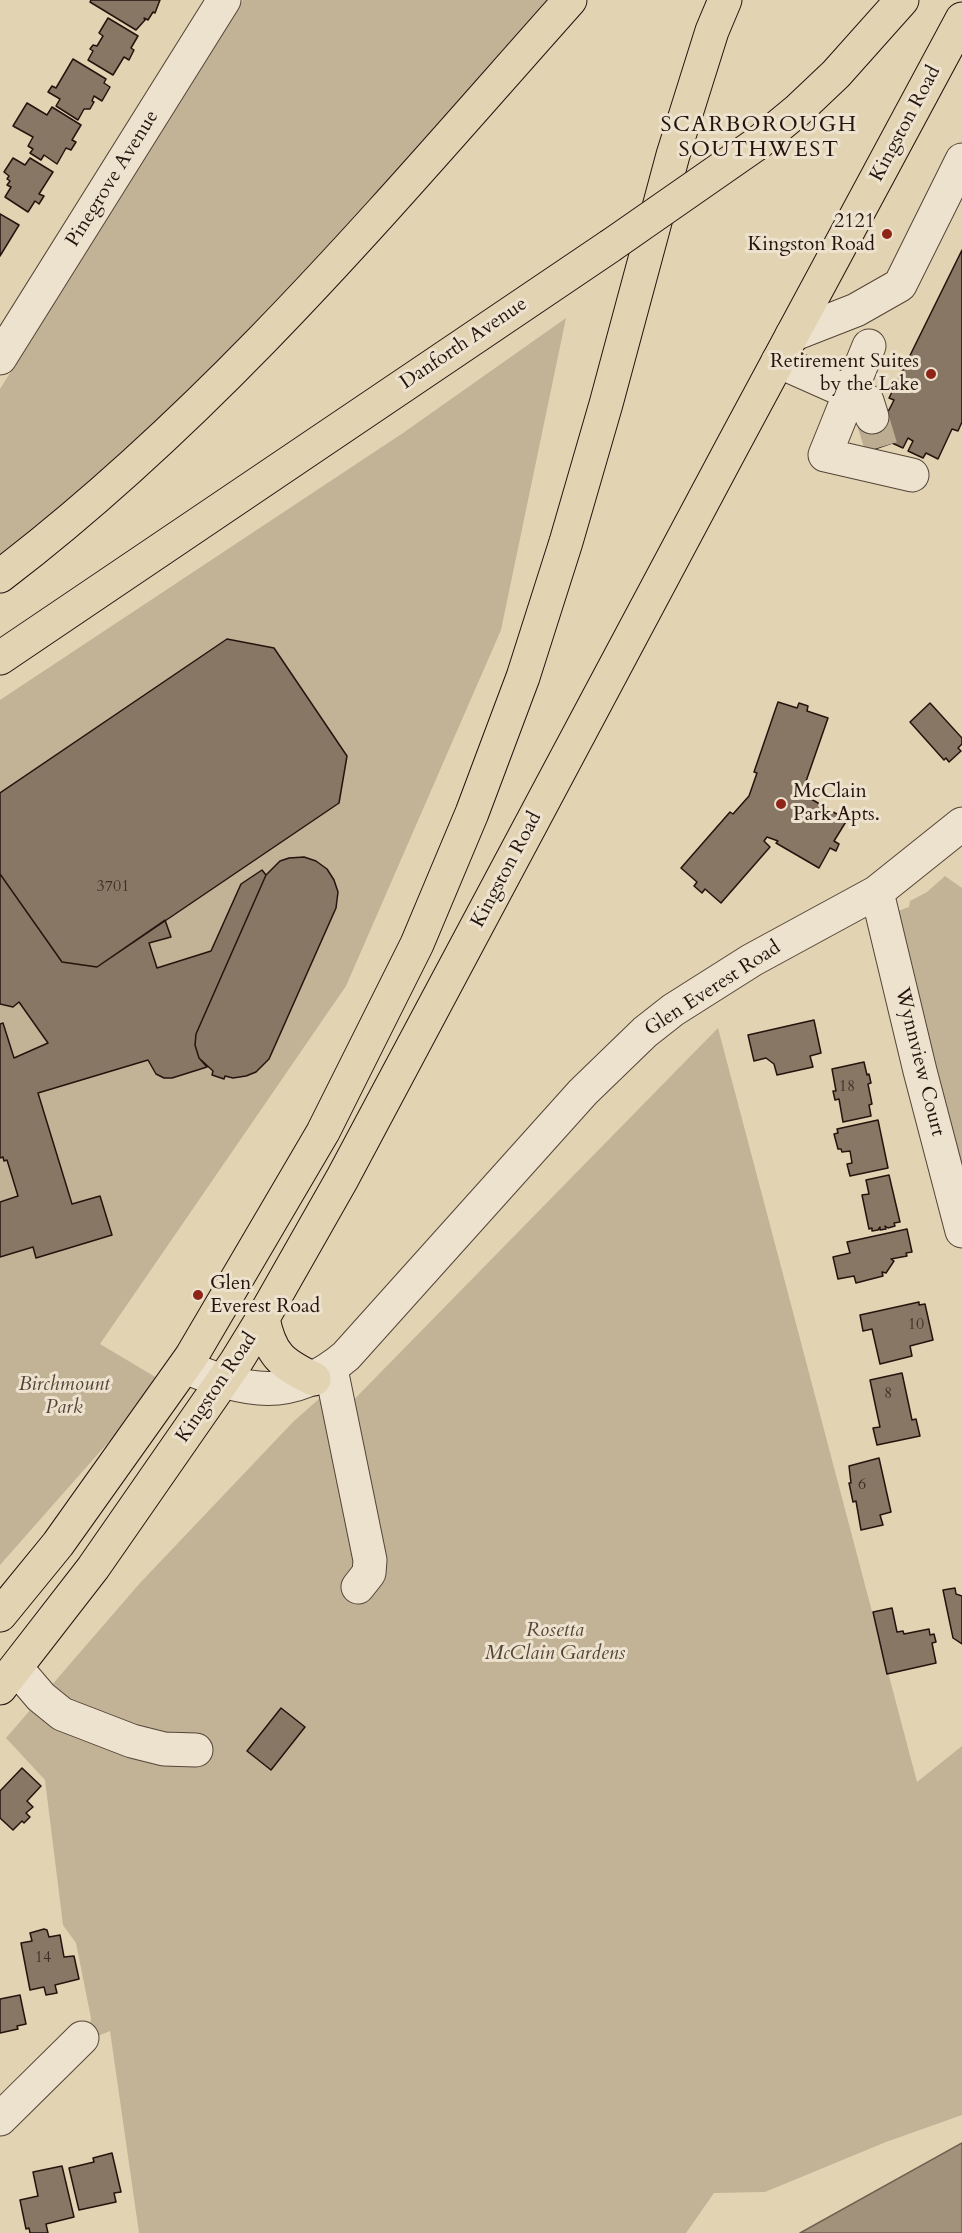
<!DOCTYPE html>
<style>
body{margin:0}
canvas{display:block;background:#e2d3b3}
</style>
<canvas width="962" height="2233"></canvas>
<script>
const ctx = document.querySelector('canvas').getContext('2d');
ctx.lineJoin = 'round';
function fill(path, color) {
  ctx.fillStyle = color;
  ctx.fill(path, 'evenodd');
}
function strokePath(path, color, width, dash) {
  ctx.strokeStyle = color;
  ctx.lineWidth = width;
  ctx.lineCap = dash ? 'butt' : 'round';
  ctx.setLineDash(dash || []);
  ctx.stroke(path);
}
function label(font, color, halo, rows, align = 'center') {
  ctx.font = font + ' Cardo,serif';
  ctx.lineWidth = 6;
  ctx.setLineDash([]);
  ctx.textBaseline = 'middle';
  ctx.strokeStyle = halo;
  ctx.fillStyle = color;
  for (const [text, x, y, turn = 0] of rows) {
    ctx.save();
    ctx.translate(x, y);
    ctx.rotate((+turn || 0) * Math.PI / 180);
    ctx.textAlign = isNaN(turn) ? turn : align;
    if (halo) ctx.strokeText(text, 0, 0);
    ctx.fillText(text, 0, 0);
    ctx.restore();
  }
}
const green = new Path2D(`
 M243,0H550C441,121 335,248 220,362C150,431 76,496 0,558V389Z
 M566,318L501,630L346,986L100,1344L157,1378L135,1412L0,1565V700L403,433Z
 M945,876L962,888V1198L898,911L909,907L910,901L927,892Z
 M718,1028L917,1782L962,1746V2115L886,2142L765,2192L714,2193L686,2233H139L110,2031L98,2036L89,2037L91,2018L76,1943L63,1925L45,1780L6,1738L140,1583L293,1422L320,1398L325,1402L332,1422Z`);
const water = new Path2D(`
 M962,2143V2233H800Z`);
const building = new Path2D(`
 M91,0H160L155,13L153,12L148,20L144,18L145,20L136,30L90,2Z
 M108,18L138,36L131,48L134,50L129,60L124,57L113,75L88,60L93,51L90,49L93,45L97,46L103,36L99,33Z
 M73,59L106,79L104,83L110,87L102,101L94,96L92,101L94,102L90,109H84L78,120L56,106L60,99L48,92L52,86L56,88Z
 M27,103L47,115L52,107L81,125L72,140L76,142L71,150L66,148L57,164L44,155L41,160L30,153L33,149L28,146L33,137L13,126Z
 M13,158L25,165L30,158L53,172L39,194L44,196L39,204L35,201L28,212L5,197L11,187L7,185L10,181L7,179L9,176L4,172Z
 M0,214L19,225L0,256Z
 M962,250V422L958,431L952,429L938,459L926,453L923,458L908,451L913,441L908,438L903,448L892,443L869,451L859,421L889,410L894,400L889,398Z
 M227,639L274,648L347,756L339,803L97,967L62,962L0,874V793Z
 M778,702L797,708L799,703L808,706L807,711L828,718L804,787L797,785L794,789L847,820L834,841L839,844L836,851L830,848L819,868L776,843L778,841L767,837L764,841L770,847L721,903L705,889L702,893L694,886L697,882L681,868L730,812L733,814L749,796L757,773L754,772Z
 M930,703L962,738V744L958,748L961,751L949,762L946,758L944,760L910,722Z
 M304,857L316,861L327,869L334,880L338,892L336,908L269,1059L256,1072L246,1076L233,1078L225,1076L224,1079L212,1075L213,1071L199,1058L195,1045L196,1034L266,875L280,861L289,858Z
 M262,870L266,875L196,1034L195,1045L199,1058L207,1067L172,1078H164L156,1074L148,1060L38,1093L72,1204L100,1196L112,1235L36,1258L33,1247L0,1257V1202L18,1196L7,1160L4,1161L3,1157L0,1158V1024L3,1023L14,1058L48,1043L19,1002L13,1007L0,1004V874L62,962L97,967L165,920L171,937L149,943L157,968L211,951L241,884Z
 M814,1020L821,1053L810,1056L813,1067L777,1075L774,1064L766,1058L754,1061L748,1035Z
 M864,1062L867,1075L869,1074L871,1083L868,1084L872,1104L869,1105L871,1116L843,1122L839,1099L835,1100L833,1091H836L832,1069Z
 M878,1120L888,1168L850,1176L847,1164L852,1163L850,1151L842,1152L841,1149H838L834,1134L838,1133L837,1129Z
 M889,1175L900,1222L894,1223L895,1226L888,1228L885,1226L886,1229L880,1230V1227L878,1230L872,1231V1228L869,1229L862,1195L869,1194L866,1180Z
 M907,1229L912,1252L906,1253L907,1256L891,1259L894,1261L886,1273L882,1272L883,1276L856,1283L854,1276L838,1279L833,1257L850,1253L847,1242Z
 M919,1302V1305L925,1304L933,1340L910,1346L912,1356L880,1364L872,1329L863,1331L860,1315Z
 M902,1373L912,1420L916,1419L920,1436L877,1445L873,1428L880,1427L870,1380Z
 M879,1458L891,1512L880,1515L883,1525L861,1530L856,1501L853,1502L849,1483H851L849,1466Z
 M955,1588L956,1594L962,1596V1644L953,1638L943,1590Z
 M892,1608L897,1632L903,1631L904,1634L929,1629L930,1635L934,1634L936,1642L932,1643L936,1663L887,1674L873,1612Z
 M281,1708L305,1727L271,1770L247,1751Z
 M22,1768L41,1786L27,1801L33,1807L26,1813L30,1817L24,1823L22,1821L13,1830L0,1818V1791Z
 M44,1929L47,1930L49,1937L60,1935L64,1957L74,1956L79,1979L55,1985L57,1993L46,1995L44,1987L30,1990L21,1943L32,1941L30,1933Z
 M20,1995L26,2024L17,2026L18,2029L0,2033V1999Z
 M112,2153L121,2192L114,2193L116,2202L79,2210L69,2168L94,2162L93,2158Z
 M62,2166L74,2217L46,2224L48,2233H30L29,2228L26,2229L20,2200L38,2196L33,2172Z`);
const minorTunnel = new Path2D(`
 M872,417L881,447`);
const minor = new Path2D(`
 M792,335L856,310L900,285L962,160
 M869,346L850,393L867,401L872,417
 M0,358L224,0
 M778,361L850,393L825,455L912,475
 M877,892L920,1071L962,1231
 M185,1367C246,1392 291,1403 346,1356L583,1092L645,1032L673,1010L752,960L877,892L962,824
 M331,1369L370,1560L369,1573L358,1587
 M17,1669L41,1697L62,1714L132,1741L164,1749L196,1750
 M0,2119L82,2038`);
const major = new Path2D(`
 M758,143L798,110L836,74L902,0
 M0,576C216,411 390,202 570,0
 M0,658L610,246
 M263,1318C270,1355 282,1364 314,1379
 M0,1615L58,1544L191,1357L323,1132L417,944L472,813L523,677L566,542L606,404L673,155L712,31L725,0
 M0,1688L93,1568L236,1362L263,1318L342,1179L733,445L962,19`);
const majorBridge = new Path2D(`
 M610,246L758,143`);
const markers = [
 [887,234,6,"#8f2418"],
 [931,374,6,"#8f2418"],
 [781,804,6,"#8f2418"],
 [198,1295,6,"#8f2418"]
];
const numberNames = [
 ["3701",113,887],
 ["18",847,1087],
 ["10",916,1325],
 ["8",888,1394],
 ["6",862,1485],
 ["14",43,1958]
];
const streetNames = [
 ["Kingston Road",906,124,-62],
 ["Pinegrove Avenue",113,179,-58],
 ["Danforth Avenue",464,344,-34],
 ["Kingston Road",507,870,-62],
 ["Glen Everest Road",713,989,-33],
 ["Wynnview Court",919,1062,76],
 ["Kingston Road",217,1388,-56]
];
const poiNames = [
 ["2121",875,222],
 ["Kingston Road",875,245],
 ["Retirement Suites",919,362],
 ["by the Lake",919,385],
 ["McClain",793,792,"left"],
 ["Park Apts.",793,815,"left"],
 ["Glen",210,1284,"left"],
 ["Everest Road",210,1307,"left"]
];
const parkNames = [
 ["Birchmount",64,1385],
 ["Park",64,1408],
 ["Rosetta",555,1631],
 ["McClain Gardens",555,1654]
];
const quarterNames = [
 ["SCARBOROUGH",759,126],
 ["SOUTHWEST",759,151]
];
fill(green, '#c2b397');
fill(water, '#a2927b');
strokePath(water, '#70604f', 1.5);
fill(building, '#877764');
strokePath(building, '#25140e', 1.5);
strokePath(minorTunnel, '#bcad92', 33, [33, 16]);
strokePath(minor, '#544437', 35);
strokePath(major, '#25140e', 35);
strokePath(minor, '#ece2ce', 33);
strokePath(major, '#e2d3b3', 33);
strokePath(majorBridge, '#25140e', 35, []);
strokePath(majorBridge, '#e2d3b3', 33);
for (const [x, y, r, color] of markers) {
  const dot = new Path2D();
  dot.arc(x, y, r, 0, 2 * Math.PI);
  ctx.fillStyle = color;
  ctx.fill(dot);
  strokePath(dot, '#ece2ce', 2);
}
label('16px', '#3e2d24', null, numberNames);
label('20px', '#25140e', '#ece2ce', streetNames);
label('20px', '#25140e', '#ece2ce', poiNames, 'right');
label('italic 20px', '#544437', '#ece2ce', parkNames);
ctx.letterSpacing = '1.5px';
label('22px', '#25140e', '#ece2ce', quarterNames);
ctx.letterSpacing = '0px';
</script>
